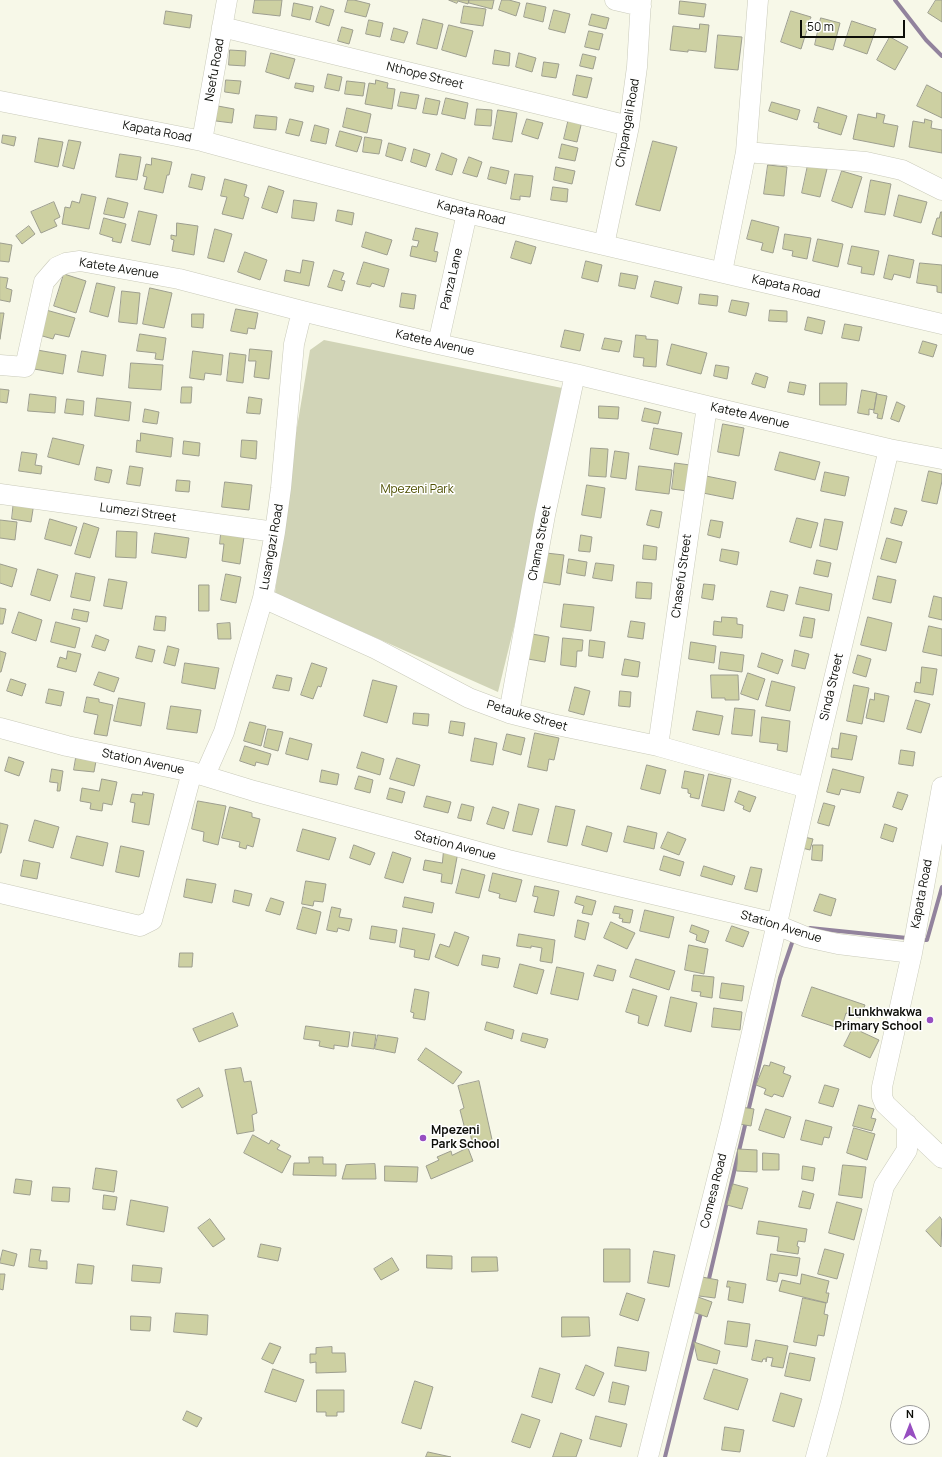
<!DOCTYPE html>
<style>
body{margin:0}
#map{position:relative;width:942px;height:1457px;overflow:hidden;background:#f7f8e8;font-family:Manrope,sans-serif}
canvas{display:block}
.north{position:absolute;left:890px;top:1405px;width:40px;height:40px;box-sizing:border-box;background:#fff;border:1px solid #9e9e9c;border-radius:50%;rotate:0deg;font-size:11px;font-weight:700;line-height:16px;text-align:center;color:#0c0d08}
.north::after{content:'';display:block;margin:auto;width:14px;height:18px;background:#974ec1;clip-path:polygon(50% 0,100% 100%,50% 72%,0 100%)}
.scale{position:absolute;left:800px;top:20px;width:105px;height:18px;box-sizing:border-box;border:2px solid #0c0d08;border-top:0;padding-left:5px;font-size:12px;line-height:14px;white-space:nowrap;color:#0c0d08;-webkit-text-stroke:3px #fff;paint-order:stroke}
</style>
<div id="map">
<canvas width="942" height="1457"></canvas>
<div class="north">N</div>
<div class="scale">50 m</div>
</div>
<script>
const ctx = document.querySelector('canvas').getContext('2d');
ctx.lineJoin = 'round';
function fill(path, color) {
  ctx.fillStyle = color;
  ctx.fill(path, 'evenodd');
}
function strokePath(path, color, width, dash) {
  ctx.strokeStyle = color;
  ctx.lineWidth = width;
  ctx.lineCap = dash ? 'butt' : 'round';
  ctx.setLineDash(dash || []);
  ctx.stroke(path);
}
function label(font, color, halo, rows, align = 'center') {
  ctx.font = font + ' Manrope,sans-serif';
  ctx.lineWidth = 3;
  ctx.setLineDash([]);
  ctx.textBaseline = 'middle';
  ctx.strokeStyle = halo;
  ctx.fillStyle = color;
  for (const [text, x, y, turn = 0] of rows) {
    ctx.save();
    ctx.translate(x, y);
    ctx.rotate((+turn || 0) * Math.PI / 180);
    ctx.textAlign = isNaN(turn) ? turn : align;
    if (halo) ctx.strokeText(text, 0, 0);
    ctx.fillText(text, 0, 0);
    ctx.restore();
  }
}
const green = new Path2D(`
 M324,340L572,390L498,692L275,593L293,451L310,350Z`);
const stream = new Path2D(`
 M895,0L926,40L942,56
 M810,928L907,938
 M923,940H927L942,887
 M748,1112L780,978L793,940
 M708,1283L746,1121
 M665,1457L702,1309`);
const building = new Path2D(`
 M255,0H282L280,16L253,13Z
 M348,0H354L370,4L366,17L345,12Z
 M449,0H469L468,4L458,1L457,3Z
 M469,0H494L492,9L469,3Z
 M502,0H509L520,3L516,16L499,10Z
 M936,0H942V22L928,13Z
 M680,1L706,4L704,17L679,14Z
 M294,3L313,7L310,20L292,16Z
 M527,3L546,7L543,22L524,17Z
 M321,6L334,10L329,26L316,22Z
 M464,6L486,9L483,26L461,23Z
 M554,10L570,14L565,33L549,29Z
 M166,11L192,15L190,28L164,24Z
 M791,11L811,17L801,49L781,42Z
 M592,14L609,18L606,29L589,25Z
 M821,18L840,23L833,50L815,45Z
 M423,19L443,24L437,49L417,44Z
 M369,20L383,23L380,37L366,34Z
 M852,21L876,29L867,54L844,46Z
 M700,24L709,25L706,52L688,50V52L670,50L673,26L699,29Z
 M449,25L473,31L466,57L442,50Z
 M342,27L353,30L349,44L338,41Z
 M394,28L408,32L404,43L391,40Z
 M589,31L603,34L599,50L585,47Z
 M718,35L742,37L738,70L715,68Z
 M890,37L908,47L895,70L877,60Z
 M230,50L246,51L245,66L229,65Z
 M495,50L510,53L509,66L493,64Z
 M271,53L295,59L289,79L266,72Z
 M519,53L536,58L532,72L516,67Z
 M583,54L596,57L593,69L580,66Z
 M544,62L559,64L556,78L542,76Z
 M328,74L342,77L339,91L325,88Z
 M577,75L592,78L587,98L573,95Z
 M226,80L241,81L239,94L225,92Z
 M376,80L388,83L387,88L395,89L392,109L365,104L369,83L375,84Z
 M347,81L365,83L363,96L345,94Z
 M296,83L314,86L313,92L295,88Z
 M927,85L942,93V118L917,106Z
 M401,92L419,95L416,109L398,106Z
 M426,98L440,101L437,115L423,113Z
 M446,98L468,103L465,119L442,114Z
 M772,102L800,110L797,120L769,111Z
 M218,106L234,109L232,123L216,121Z
 M818,107L847,116L841,135L818,128L819,123L814,122Z
 M347,108L371,114L367,133L343,127Z
 M477,109L492,110L491,126L475,125Z
 M498,110L517,113L512,142L493,139Z
 M877,113L885,115L883,123L898,126L894,147L853,139L858,114L876,118Z
 M256,115L277,117L276,130L254,128Z
 M569,118L582,121L577,142L564,139Z
 M290,119L303,122L299,136L286,133Z
 M527,119L543,123L538,139L522,134Z
 M925,119L932,121L931,128L942,130V153L909,147L913,121L924,123Z
 M315,125L329,129L326,144L311,141Z
 M340,131L362,137L357,152L336,146Z
 M3,135L16,137L14,146L2,143Z
 M365,137L382,140L379,154L363,152Z
 M39,138L63,142L58,167L35,162Z
 M69,140L81,142L74,169L63,166Z
 M653,141L677,147L660,211L636,205Z
 M389,143L406,148L402,161L386,156Z
 M562,144L578,148L575,161L559,158Z
 M414,149L430,154L426,167L411,162Z
 M442,153L457,159L452,175L436,170Z
 M120,154L141,157L137,180L116,177Z
 M469,157L482,162L477,177L463,173Z
 M152,158L172,162L169,175H167L163,193L144,189L147,177L143,176L146,164L151,165Z
 M768,165L787,167L784,196L764,194Z
 M808,165L827,169L820,197L802,193Z
 M491,167L509,171L506,184L488,179Z
 M556,167L575,171L572,184L554,180Z
 M842,171L862,177L852,208L832,201Z
 M192,174L205,177L202,190L189,187Z
 M515,174L533,176L530,197L520,196V200L511,199Z
 M225,179L247,185L244,196L249,198L243,219L222,214L227,197L221,196Z
 M871,180L891,184L885,215L865,212Z
 M269,186L284,191L277,213L262,208Z
 M553,187L568,189L567,202L551,200Z
 M82,194L96,197L89,229L62,224L65,207L70,208L72,201L79,203Z
 M899,195L927,202L921,223L894,216Z
 M108,198L128,203L124,218L104,214Z
 M294,200L317,203L314,221L292,218Z
 M54,202L60,217L54,220L57,226L41,233L31,212Z
 M338,210L354,213L352,225L336,221Z
 M139,211L157,215L150,245L132,241Z
 M941,212H942V237L932,234L937,218H939Z
 M104,218L126,224L121,243L112,241L113,238L100,234Z
 M752,220L779,227L773,253L761,250L763,243L747,239Z
 M177,223L198,226L194,255L172,251L174,240L171,239V235L176,236Z
 M29,226L35,234L22,244L16,236Z
 M416,228L438,233L434,251L438,252L436,262L410,256L412,246L417,247L419,241L413,240Z
 M215,229L232,234L224,262L208,258Z
 M366,232L392,240L387,255L362,247Z
 M785,234L811,238L807,259L792,256L793,251L783,249Z
 M818,239L843,244L838,267L813,261Z
 M516,241L536,247L531,264L511,258Z
 M0,243L12,245L9,262L0,261Z
 M852,246L879,251L874,275L861,273L862,267L848,264Z
 M245,252L267,260L260,280L238,272Z
 M889,255L914,260L910,278L894,274L892,280L884,278Z
 M303,260L314,262L309,286L284,281L286,270L300,273Z
 M586,261L602,265L598,282L582,278Z
 M364,262L389,269L384,287L372,283L370,287L357,284Z
 M920,263L942,265V293L937,292V286L917,283Z
 M334,270L344,273L341,280L345,281L342,291L328,287Z
 M621,273L638,276L635,289L619,286Z
 M64,274L86,281L76,313L54,306Z
 M0,277L8,278L6,288L12,290L10,302L0,300Z
 M655,281L682,287L678,304L651,297Z
 M97,283L115,287L108,317L90,312Z
 M150,288L172,293L164,328L143,324Z
 M122,291L140,293L137,324L119,322Z
 M402,293L416,295L414,309L400,307Z
 M700,294L718,296L717,306L699,304Z
 M732,300L749,303L746,316L729,312Z
 M236,309L258,313L255,329L248,328L247,334L231,331Z
 M46,310L75,318L69,337L55,334L53,339L39,335Z
 M770,310L787,311V322L769,321Z
 M0,313H4L0,339Z
 M192,314H204L203,328L192,327Z
 M808,317L825,321L822,334L805,330Z
 M845,324L862,327L859,341L842,338Z
 M565,330L584,334L580,351L561,347Z
 M140,334L166,338L163,360L155,359L156,353L137,351Z
 M636,335L646,336V339L658,340L656,367L643,366L644,358L634,357Z
 M605,338L622,341L619,352L602,349Z
 M923,341L937,345L933,357L919,353Z
 M672,344L707,353L701,374L667,365Z
 M250,349L272,351L269,379L254,377L256,361H249Z
 M37,350L66,355L63,374L34,369Z
 M82,351L106,355L103,376L78,372Z
 M193,351L223,355L221,375L205,373L204,380L190,378Z
 M230,353L246,355L243,383L227,381Z
 M131,363L163,365L161,390L129,388Z
 M716,365L729,367L727,379L714,376Z
 M756,373L768,377L765,388L752,384Z
 M790,382L806,385L804,395L788,392Z
 M820,383H847L846,405H820Z
 M182,387H192L191,403H181Z
 M0,389L9,390L7,403L0,402Z
 M862,390L877,393L874,410L869,409V415L858,413Z
 M30,394L56,397L55,413L28,411Z
 M877,394L887,396L882,419L877,418L878,414L874,413Z
 M249,397L262,399L260,414L247,413Z
 M97,398L131,402L129,421L95,416Z
 M67,399L84,401L83,415L65,413Z
 M897,402L905,406L899,422L891,419Z
 M599,406L619,407L618,419L599,418Z
 M645,408L661,412L658,424L642,421Z
 M145,409L159,412L157,424L143,422Z
 M723,424L744,428L739,456L718,452Z
 M654,428L682,433L678,455L650,449Z
 M141,433L173,438L171,457L136,452L137,440L140,441Z
 M53,438L84,445L79,465L48,457Z
 M242,440L257,441L256,459L241,457Z
 M184,441L200,443L199,456L183,454Z
 M591,448L608,449L606,477L589,476Z
 M615,451L629,453L626,479L611,477Z
 M22,452L37,454L35,465L42,466L41,474L19,471Z
 M780,452L820,462L815,480L775,470Z
 M675,463L690,465L687,491L672,489Z
 M130,466L143,468L140,486L127,484Z
 M639,466L672,470L669,494L636,490Z
 M97,467L112,470L109,483L95,480Z
 M929,471L942,474V481L937,504L922,501Z
 M825,472L849,477L845,496L821,491Z
 M706,476L736,482L733,499L703,493Z
 M177,480L190,481L189,492L176,491Z
 M225,482L252,485L249,510L222,507Z
 M587,485L605,488L601,518L582,515Z
 M14,500L34,503L31,522L12,519Z
 M895,508L907,511L902,526L891,523Z
 M651,510L662,512L659,528L647,525Z
 M797,518L818,523L811,548L790,542Z
 M50,519L77,527L71,546L45,539Z
 M825,519L843,522L837,550L820,546Z
 M0,520L17,522L15,540L0,538Z
 M711,520L723,522L720,538L708,535Z
 M84,523L99,528L90,558L75,554Z
 M117,531L137,532L136,558L116,557Z
 M155,533L189,538L186,558L152,553Z
 M221,534L244,537L240,564L222,561L224,544H220Z
 M581,535L592,537L590,552L579,551Z
 M887,538L902,542L896,563L881,559Z
 M644,545L657,547L656,560L643,559Z
 M722,549L739,552L737,565L720,561Z
 M546,553L564,555L560,585L542,582Z
 M569,559L587,562L585,576L567,573Z
 M817,560L831,563L828,577L814,574Z
 M596,563L614,565L612,581L593,578Z
 M0,564L17,569L12,587L0,583Z
 M38,569L58,575L50,601L31,595Z
 M76,573L95,577L90,601L71,597Z
 M226,574L241,577L236,603L221,600Z
 M878,576L896,580L891,603L873,599Z
 M109,579L127,582L122,609L104,606Z
 M637,582L652,583L651,599L636,598Z
 M704,584L715,585L713,600L702,598Z
 M199,585H209V611H199Z
 M800,587L832,594L829,611L796,604Z
 M771,591L788,595L784,611L767,607Z
 M934,596L942,598V620L929,617Z
 M564,604L594,607L591,631L561,627Z
 M0,608L6,609L3,624H0Z
 M74,609L89,612L87,622L72,619Z
 M19,612L42,620L36,641L12,633Z
 M156,616L166,617L165,631L154,630Z
 M722,617L737,618V624L743,625L742,638L713,635L714,621L721,622Z
 M804,617L815,619L812,638L800,636Z
 M868,617L892,623L886,651L861,645Z
 M631,621L645,623L643,639L628,637Z
 M56,622L80,628L75,648L51,642Z
 M230,623L231,639H218L217,624Z
 M929,626L942,629V656L923,652Z
 M532,634L549,637L545,662L528,659Z
 M96,635L109,640L105,651L92,647Z
 M563,638L583,640L582,651H577L576,667L561,665Z
 M590,640L605,642L603,658L589,656Z
 M691,642L716,646L714,663L689,659Z
 M139,646L155,650L152,662L136,658Z
 M168,646L179,649L175,666L164,663Z
 M795,650L809,654L805,669L792,666Z
 M0,651L6,653L1,672H0Z
 M68,651L81,654L76,672L57,667L60,657L66,659Z
 M721,652L744,655L742,672L719,669Z
 M762,653L783,660L778,674L758,667Z
 M858,655L871,659L866,677L853,673Z
 M625,659L640,662L638,677L622,675Z
 M185,663L219,668L215,689L182,683Z
 M312,663L327,668L321,687L318,686L313,699L301,695Z
 M922,667L937,669L933,695L914,692L916,682L920,683Z
 M99,672L119,678L114,692L94,685Z
 M748,673L765,679L758,700L741,694Z
 M277,675L292,678L289,691L273,688Z
 M711,675H738L739,700H725V698H712Z
 M11,679L26,684L22,696L7,691Z
 M373,680L397,686L387,723L364,716Z
 M772,681L795,687L790,711L766,706Z
 M854,685L869,688L862,724L847,721Z
 M575,687L590,691L584,715L569,711Z
 M49,689L64,692L61,706L46,703Z
 M620,691L631,692L630,707L619,706Z
 M875,693L889,696L884,722L866,718L870,699L874,700Z
 M87,697L99,699V702L113,705L107,736L94,734L98,715L84,712Z
 M119,698L145,703L141,726L114,721Z
 M916,700L930,704L921,733L907,729Z
 M171,706L201,710L197,733L167,729Z
 M735,708L755,710L752,736L732,734Z
 M697,711L723,716L719,735L693,730Z
 M414,713L429,714L428,726L413,724Z
 M762,717L790,721L787,752L777,750L778,744L760,742Z
 M451,721L465,723L463,736L449,733Z
 M250,722L266,726L261,746L244,741Z
 M268,729L283,732L278,751L264,747Z
 M535,733L559,738L554,760L549,759L547,771L528,767Z
 M841,733L857,736L852,760L831,757L832,748L838,749Z
 M507,734L525,738L521,755L503,750Z
 M290,738L312,744L308,760L286,754Z
 M475,738L497,743L493,765L471,761Z
 M245,746L271,754L268,765L256,762L255,766L240,761Z
 M901,750L915,752L913,766L899,764Z
 M362,752L384,759L380,775L357,768Z
 M9,757L24,762L19,776L5,771Z
 M76,758L96,761L94,772L74,770Z
 M397,758L420,765L414,786L390,779Z
 M647,765L666,770L660,794L641,789Z
 M52,769L63,771L60,791H57L58,783L50,782Z
 M833,769L864,777L860,793L841,789L839,795L827,792Z
 M322,770L339,774L337,785L320,782Z
 M685,771L704,775L699,799L690,797L691,794L688,793V789L682,788Z
 M709,774L731,779L724,811L702,806Z
 M359,776L373,780L370,793L355,789Z
 M102,779L117,782L112,805L103,803L102,811L90,809L91,803L80,801L82,788L99,791Z
 M390,788L405,792L402,803L387,799Z
 M739,791L756,797L750,812L743,809L744,806L735,802Z
 M143,792L154,794L149,825L132,822L135,803L130,802L132,794L142,795Z
 M898,792L908,795L902,810L893,807Z
 M427,796L451,802L448,813L424,807Z
 M198,801L226,806L218,845L203,841L204,832L192,829Z
 M824,803L835,806L829,826L818,823Z
 M462,804L474,807L471,821L458,818Z
 M519,804L539,809L532,835L513,831Z
 M556,806L575,810L567,846L548,842Z
 M230,807L252,813V817L260,819L253,847L247,845L246,849L239,847L240,842L222,838Z
 M493,807L509,812L504,829L487,824Z
 M35,820L59,827L53,848L29,841Z
 M0,823L8,825L1,853H0Z
 M885,824L897,828L893,842L881,838Z
 M587,826L612,833L607,852L582,845Z
 M628,826L657,833L654,849L624,842Z
 M303,829L336,838L329,860L297,851Z
 M668,832L686,839L679,855L661,848Z
 M77,836L108,843L103,866L71,858Z
 M800,836L813,839L810,850L798,847Z
 M354,845L375,853L370,865L350,858Z
 M813,845H823L822,861L812,860Z
 M121,846L144,851L139,877L116,872Z
 M444,850L458,852L452,884L441,882L442,874L423,870L425,860L442,863Z
 M393,852L411,858L403,883L385,878Z
 M664,856L684,862L680,876L660,870Z
 M24,860L40,863L37,879L21,876Z
 M704,866L735,876L732,885L701,876Z
 M751,867L762,869L757,892L745,889Z
 M462,869L485,875L479,898L456,893Z
 M493,873L522,880L516,902L499,898L500,894L489,891Z
 M187,879L216,884L212,903L184,897Z
 M306,881L326,884L323,902L314,901L313,906L302,904Z
 M535,886L559,891L554,916L534,912L538,897L533,896Z
 M235,890L252,894L249,906L233,902Z
 M820,894L836,899L831,916L814,911Z
 M577,896L596,901L592,915L582,913L584,906L575,903Z
 M405,897L434,903L432,913L403,907Z
 M271,898L284,902L280,915L266,911Z
 M615,906L633,910L630,923L622,922L623,919L619,918L620,914L613,913Z
 M303,907L321,912L316,934L297,929Z
 M332,907L341,909L339,917L352,919L349,931L338,928L337,932L327,930Z
 M645,910L674,917L669,938L640,931Z
 M578,920L589,923L585,940L575,937Z
 M611,922L635,933L627,949L604,938Z
 M692,925L709,931L705,943L696,940L697,935L690,932Z
 M372,926L397,930L395,943L370,939Z
 M732,926L749,932L743,947L726,941Z
 M403,928L435,934L429,960L414,957L415,950L400,947Z
 M455,932L469,937L458,966L435,957L440,944L449,947Z
 M519,934L555,940L552,963L540,961L542,948L531,946V948L517,946Z
 M689,945L708,949L704,974L685,970Z
 M180,953H193L192,967H179Z
 M483,955L500,958L498,968L482,965Z
 M636,959L675,971L669,990L630,977Z
 M520,964L544,970L537,994L514,987Z
 M598,965L616,970L613,981L594,976Z
 M557,967L584,973L578,1000L551,994Z
 M694,975L714,977L712,998L700,996L701,992L692,991Z
 M722,983L744,986L742,1001L720,998Z
 M812,987L865,1005L860,1018L846,1013L841,1029L802,1016Z
 M415,989L429,992L425,1020L413,1018L414,1013L411,1012Z
 M633,989L657,996L648,1026L638,1023L639,1016L626,1012Z
 M671,997L697,1003L691,1032L665,1026Z
 M714,1008L742,1012L740,1030L712,1027Z
 M233,1013L238,1026L199,1042L193,1029Z
 M487,1022L514,1030L512,1039L485,1030Z
 M306,1026L350,1032L348,1047L334,1045V1049L319,1046L320,1041L304,1039Z
 M853,1028L879,1040L870,1058L844,1046Z
 M354,1032L376,1035L374,1049L352,1046Z
 M523,1033L548,1039L545,1048L521,1041Z
 M378,1035L398,1038L395,1053L375,1049Z
 M426,1048L462,1072L453,1084L418,1060Z
 M771,1062L785,1067L783,1073L791,1076L783,1097L774,1094L772,1097L764,1094L766,1089L756,1085L764,1065L769,1066Z
 M241,1068L244,1082L251,1081L257,1113L252,1115L254,1131L237,1134L225,1070Z
 M479,1081L493,1144L473,1148L470,1132L466,1133L460,1110L464,1108L458,1086Z
 M825,1085L839,1089L833,1107L819,1103Z
 M199,1088L203,1096L182,1108L177,1100Z
 M859,1105L874,1109L871,1118L876,1119L872,1131L853,1126Z
 M741,1107L754,1109L751,1126L739,1124Z
 M766,1109L791,1117L784,1138L759,1130Z
 M806,1120L832,1127L829,1138L824,1137L822,1145L801,1140Z
 M854,1128L875,1134L867,1160L847,1153Z
 M253,1135L269,1144L271,1140L280,1145L277,1149L291,1156L282,1173L244,1153Z
 M468,1148L473,1161L431,1179L426,1166L439,1160L437,1157L451,1151L452,1155Z
 M738,1149L757,1150V1172L737,1171Z
 M763,1153L779,1154V1170H763Z
 M309,1157H323V1164H336V1176L293,1175L294,1163H309Z
 M375,1164L376,1179H342L346,1165Z
 M843,1165L866,1167L862,1198L839,1195Z
 M385,1166L418,1167L417,1182L385,1181Z
 M803,1166L815,1168L813,1181L802,1179Z
 M96,1168L117,1171L114,1192L93,1189Z
 M16,1179L32,1181L30,1195L14,1193Z
 M733,1184L748,1188L742,1209L727,1205Z
 M53,1187L70,1188L69,1202L52,1201Z
 M803,1191L814,1194L810,1209L799,1207Z
 M104,1195L117,1197L115,1210L103,1209Z
 M131,1200L168,1207L164,1232L127,1225Z
 M837,1202L862,1209L854,1240L829,1233Z
 M940,1217L942,1220L941,1247L926,1231Z
 M210,1219L225,1239L213,1247L198,1228Z
 M759,1221L807,1229L805,1242L798,1241L797,1246L799,1247L798,1254L777,1251L779,1237L757,1234Z
 M261,1244L281,1248L278,1261L258,1257Z
 M31,1249L41,1250L39,1261H47V1269L29,1267Z
 M604,1249H630V1282H604Z
 M825,1249L844,1254L837,1279L818,1274Z
 M3,1250L17,1254L14,1266L0,1263Z
 M654,1251L675,1255L669,1287L648,1283Z
 M771,1254L800,1258L797,1276L779,1273L777,1282L767,1280Z
 M427,1255L452,1256V1269L427,1268Z
 M472,1257H497L498,1271L472,1272Z
 M392,1258L399,1270L381,1280L374,1269Z
 M78,1264L94,1266L92,1284L76,1283Z
 M133,1265L162,1268L160,1283L132,1281Z
 M0,1274H5L3,1290L0,1289Z
 M802,1274L829,1281L826,1293H829L827,1303L779,1291L782,1280L800,1284Z
 M702,1277L718,1280L715,1298L699,1296Z
 M728,1281L746,1284L743,1303L728,1300L730,1287H727Z
 M627,1293L645,1299L638,1321L620,1315Z
 M698,1297L712,1302L707,1317L693,1312Z
 M803,1298L826,1303L824,1314L828,1315L824,1336L818,1335L816,1346L794,1342Z
 M176,1313L208,1315L207,1335L174,1332Z
 M131,1316L151,1317L150,1331L131,1330Z
 M562,1317H589L590,1336L562,1337Z
 M728,1321L750,1324L747,1347L725,1344Z
 M756,1340L788,1346L783,1368L771,1366L773,1358L767,1357L766,1362V1359H763L762,1362L752,1360Z
 M694,1342L720,1351L717,1364L698,1360Z
 M270,1343L281,1347L273,1364L262,1359Z
 M332,1347V1353H345L346,1372L316,1373V1362L310,1363V1354H316V1348Z
 M618,1347L649,1352L646,1371L615,1366Z
 M790,1353L815,1358L810,1381L785,1376Z
 M586,1365L604,1373L594,1396L576,1389Z
 M540,1368L560,1374L552,1403L532,1397Z
 M273,1369L304,1380L296,1402L265,1392Z
 M714,1369L748,1379L738,1410L704,1399Z
 M415,1381L433,1387L421,1429L402,1423Z
 M613,1382L629,1386L625,1405L609,1402Z
 M317,1390H344V1412H337V1416H326V1412H317Z
 M781,1393L802,1399L794,1427L773,1421Z
 M187,1411L202,1418L197,1427L183,1420Z
 M522,1414L540,1420L530,1448L512,1442Z
 M596,1416L627,1424L621,1447L590,1439Z
 M725,1427L744,1430L740,1452L722,1450Z
 M561,1433L582,1440L576,1457H553Z
 M428,1452L451,1457H426Z`);
const minor = new Path2D(`
 M615,0L641,6
 M222,27L629,126
 M0,101L202,141L467,213L942,324
 M202,141L227,0
 M746,152L866,162L902,170L942,190
 M604,245L629,126L637,67L641,0
 M722,272L746,152L758,0
 M438,344L467,213
 M0,365L25,367L44,282L57,267L66,263L80,261L179,279L302,311L438,344L575,374L707,406L889,449L942,459
 M0,494L275,532
 M263,598L376,649L469,698L509,713L552,724L658,746L808,788
 M509,713L545,515L575,374
 M0,728L67,746L192,772L254,791L508,860L767,921L806,937L838,944L912,953
 M658,746L707,406
 M205,775L224,732L263,598L275,532L281,488L294,344L302,311
 M942,787L912,953L882,1087V1097L885,1104L942,1158
 M0,893L140,926L152,920L192,772
 M648,1457L731,1124L808,788L889,449
 M816,1457L831,1402L884,1186L907,1150V1124`);
const markers = [
 [930,1020,4,"#974ec1"],
 [423,1138,4,"#974ec1"]
];
const streetNames = [
 ["Nsefu Road",215,70,-80],
 ["Nthope Street",425,76,14],
 ["Chipangali Road",628,123,-80],
 ["Kapata Road",157,132,11],
 ["Kapata Road",471,213,14],
 ["Katete Avenue",119,269,9],
 ["Panza Lane",452,279,-77],
 ["Kapata Road",786,287,13],
 ["Katete Avenue",435,343,13],
 ["Katete Avenue",750,416,13],
 ["Lumezi Street",138,513,8],
 ["Chama Street",540,543,-79],
 ["Lusangazi Road",272,547,-80],
 ["Chasefu Street",682,576,-82],
 ["Sinda Street",832,687,-77],
 ["Petauke Street",527,716,16],
 ["Station Avenue",143,762,12],
 ["Station Avenue",455,846,15],
 ["Kapata Road",922,894,-79],
 ["Station Avenue",781,927,17],
 ["Comesa Road",714,1191,-76]
];
const parkNames = [
 ["Mpezeni Park",417,490]
];
const poiNames = [
 ["Lunkhwakwa",922,1013],
 ["Primary School",922,1027],
 ["Mpezeni",431,1131,"left"],
 ["Park School",431,1145,"left"]
];
fill(green, '#d1d4b7');
strokePath(stream, '#92839d', 4);
fill(building, '#cdd0a2');
strokePath(building, '#9d9e8f', 1);
strokePath(minor, '#c9caba', 21);
strokePath(minor, '#fff', 20);
for (const [x, y, r, color] of markers) {
  const dot = new Path2D();
  dot.arc(x, y, r, 0, 2 * Math.PI);
  ctx.fillStyle = color;
  ctx.fill(dot);
  strokePath(dot, '#fff', 1.5);
}
label('12px', '#0c0d08', '#fff', streetNames);
label('12px', '#4e4f00', '#fff', parkNames);
label('bold 12px', '#0c0d08', '#fff', poiNames, 'right');
</script>
